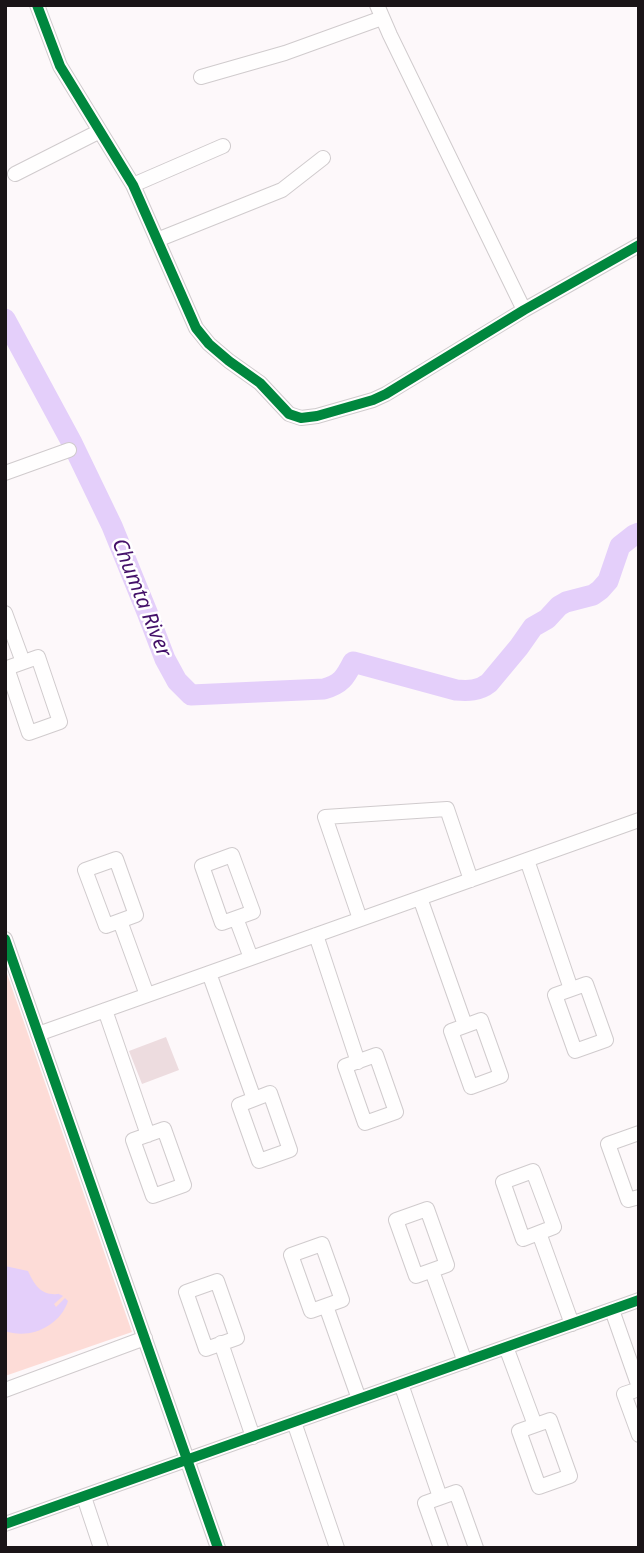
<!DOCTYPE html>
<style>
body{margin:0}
#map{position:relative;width:644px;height:1553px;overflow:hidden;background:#fdf8fa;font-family:"Noto Sans",sans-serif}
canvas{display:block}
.frame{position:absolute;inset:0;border:7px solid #1a1417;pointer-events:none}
</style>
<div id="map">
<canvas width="644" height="1553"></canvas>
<div class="frame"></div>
</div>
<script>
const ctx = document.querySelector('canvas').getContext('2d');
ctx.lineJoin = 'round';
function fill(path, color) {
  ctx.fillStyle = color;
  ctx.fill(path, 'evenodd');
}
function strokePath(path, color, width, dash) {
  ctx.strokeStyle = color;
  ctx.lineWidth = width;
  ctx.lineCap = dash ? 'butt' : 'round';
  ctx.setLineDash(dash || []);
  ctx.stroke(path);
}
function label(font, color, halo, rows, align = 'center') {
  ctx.font = font + ' "Noto Sans",sans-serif';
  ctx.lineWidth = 5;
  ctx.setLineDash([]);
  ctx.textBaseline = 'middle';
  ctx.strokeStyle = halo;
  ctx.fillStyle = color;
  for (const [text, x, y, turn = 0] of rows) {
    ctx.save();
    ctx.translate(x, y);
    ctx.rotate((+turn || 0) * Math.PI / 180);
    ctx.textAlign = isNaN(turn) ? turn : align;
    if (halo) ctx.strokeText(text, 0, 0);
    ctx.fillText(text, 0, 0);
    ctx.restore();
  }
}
const green = new Path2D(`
 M5,968L132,1332L5,1376Z`);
const water = new Path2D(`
 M5,1266L28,1271C33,1282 39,1293 52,1294C62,1295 54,1292 63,1296L54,1304L56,1307L65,1298L68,1301C60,1326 30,1340 5,1331Z`);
const river = new Path2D(`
 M5,319L72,443L112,526L147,612L165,659L177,681L191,695L324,689C341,684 345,678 353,662L456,690C468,691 479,691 489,683L519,647L533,627L547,619L559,606L566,602L593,595L600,590L608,581L620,546L634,535L639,533`);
const building = new Path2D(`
 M166,1037L179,1070L142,1084L129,1051Z`);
const street = new Path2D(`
 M37,5L60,66L133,185L196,328L209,344L229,361L260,383L289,414L301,418L317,416L373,400L386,394L524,310L639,245
 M377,5L390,35L524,310
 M201,77L285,53L382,18
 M15,174L100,131
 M133,185L223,146
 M157,240L282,190L323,158
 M5,473L69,450
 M5,613L23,662
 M38,657L60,722L29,733L7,668Z
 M232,855L253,912L222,923L202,866Z
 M116,859L136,915L106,926L85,870Z
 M527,860L571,989
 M420,898L465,1025
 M236,918L251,958
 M360,919L325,817L447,809L471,880
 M120,921L147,995
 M316,935L358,1062
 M5,939L218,1548
 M209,973L254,1099
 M586,984L606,1040L575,1051L555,995Z
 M105,1010L148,1135
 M481,1020L501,1076L471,1087L451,1031Z
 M38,1034L639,820
 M376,1055L396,1112L365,1123L345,1066Z
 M270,1093L290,1150L259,1161L239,1105Z
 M164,1129L184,1185L153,1196L133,1140Z
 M639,1133L608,1144L628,1200L639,1197
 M533,1171L554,1227L523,1239L503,1182Z
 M427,1209L447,1265L416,1276L396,1220Z
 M539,1233L572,1324
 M322,1244L342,1300L311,1311L291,1255Z
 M432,1271L465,1362
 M217,1281L237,1338L206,1349L186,1292Z
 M326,1306L359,1399
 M612,1310L639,1387
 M221,1343L253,1437
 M506,1347L535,1425
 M401,1384L440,1497
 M639,1389L624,1394L639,1435
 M5,1390L145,1338
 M550,1420L570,1476L539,1487L519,1431Z
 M294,1422L337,1548
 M84,1497L101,1548
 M5,1524L639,1300
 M441,1548L425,1503L456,1492L476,1548`);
const cycleway = new Path2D(`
 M37,5L60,66L133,185L196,328L209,344L229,361L260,383L289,414L301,418L317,416L373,400L386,394L524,310L639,245
 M5,939L218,1548
 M5,1524L639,1300`);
const waterNames = [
 ["Chumta River",141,598,68]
];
fill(green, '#fddcd7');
fill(water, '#e4cffa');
strokePath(river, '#e4cffa', 21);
fill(building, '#eddcdf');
strokePath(street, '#d0cbcd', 16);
strokePath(street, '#fffefe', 14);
strokePath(cycleway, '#00873e', 10);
label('italic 21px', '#441169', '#fff', waterNames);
</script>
